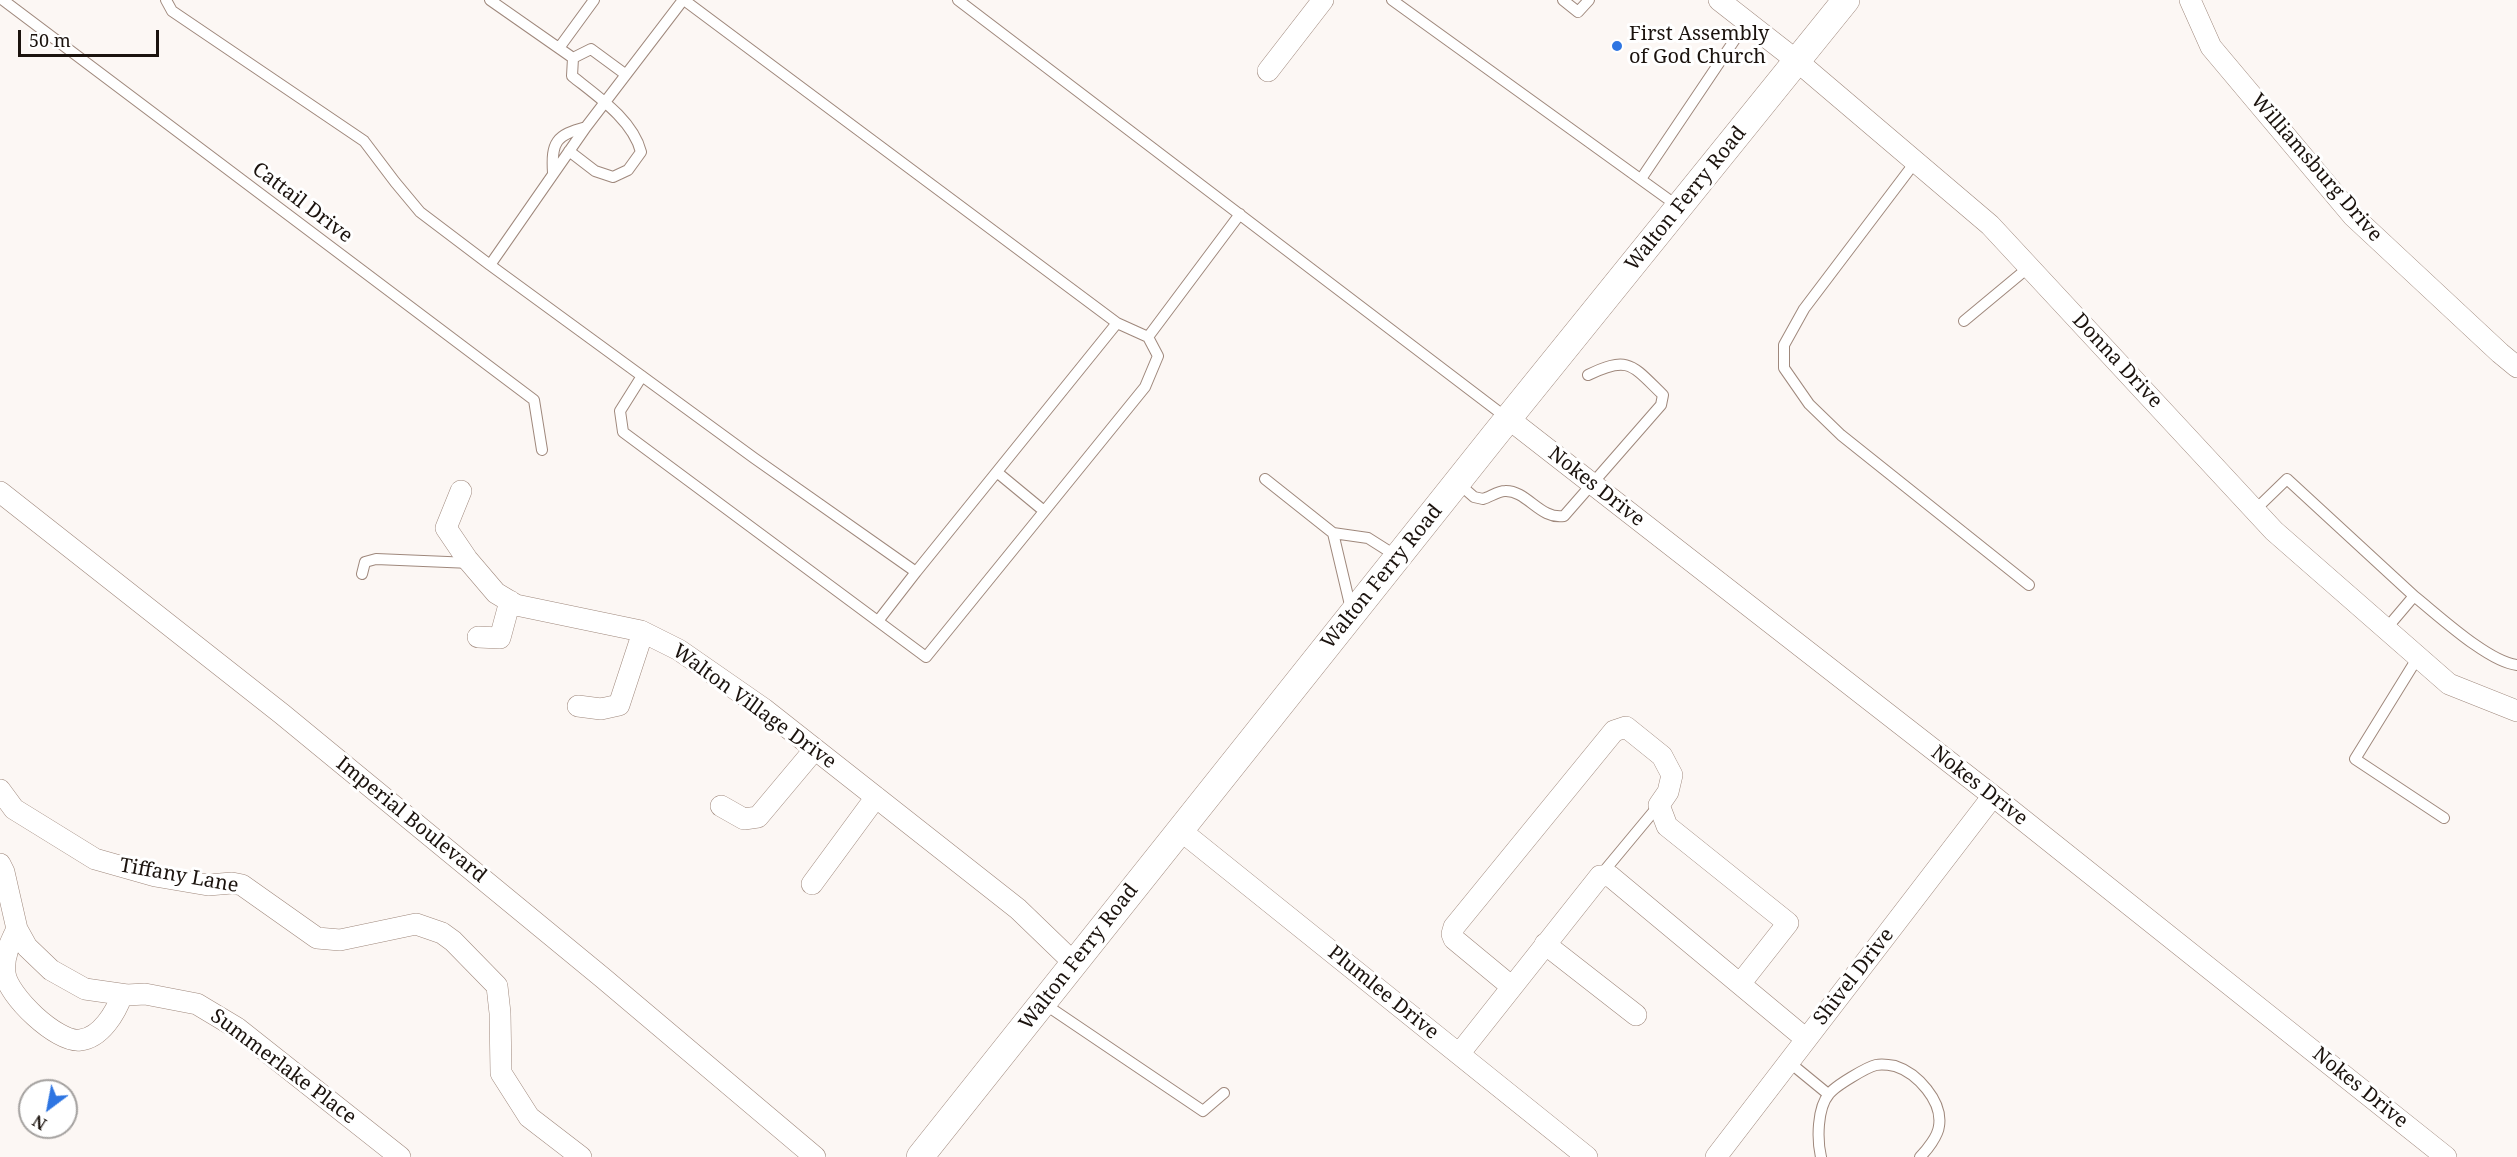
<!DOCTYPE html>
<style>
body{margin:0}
#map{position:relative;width:2517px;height:1157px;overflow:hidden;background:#fcf7f4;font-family:"Noto Serif",serif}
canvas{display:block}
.north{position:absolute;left:18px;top:1079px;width:60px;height:60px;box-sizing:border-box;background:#fff;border:2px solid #a4a19f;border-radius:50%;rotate:212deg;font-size:16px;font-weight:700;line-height:24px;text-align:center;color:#1b130e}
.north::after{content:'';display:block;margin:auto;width:21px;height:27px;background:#2e75e2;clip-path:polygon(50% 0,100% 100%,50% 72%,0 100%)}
.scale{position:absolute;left:18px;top:30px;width:141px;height:27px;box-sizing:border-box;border:3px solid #1b130e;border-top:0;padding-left:8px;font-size:18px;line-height:21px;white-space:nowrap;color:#1b130e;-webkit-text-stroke:4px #fff;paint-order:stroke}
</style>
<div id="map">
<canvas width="2517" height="1157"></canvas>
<div class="north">N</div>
<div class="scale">50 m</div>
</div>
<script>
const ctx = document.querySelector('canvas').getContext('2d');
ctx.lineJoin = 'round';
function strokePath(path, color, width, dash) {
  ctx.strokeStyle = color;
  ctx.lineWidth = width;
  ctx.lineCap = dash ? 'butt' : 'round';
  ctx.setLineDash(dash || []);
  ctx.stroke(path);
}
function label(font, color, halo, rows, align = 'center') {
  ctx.font = font + ' "Noto Serif",serif';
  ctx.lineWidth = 6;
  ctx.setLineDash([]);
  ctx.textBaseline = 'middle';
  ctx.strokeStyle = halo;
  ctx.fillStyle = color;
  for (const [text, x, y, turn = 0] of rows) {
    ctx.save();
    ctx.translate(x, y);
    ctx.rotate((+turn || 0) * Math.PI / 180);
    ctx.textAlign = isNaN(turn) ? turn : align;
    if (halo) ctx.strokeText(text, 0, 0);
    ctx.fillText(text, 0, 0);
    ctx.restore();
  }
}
const service = new Path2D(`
 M3,0L534,400L542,450
 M166,0L172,11L364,141L395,182L420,212L490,265
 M490,0L573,58
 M683,0L586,127L490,265L754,458L916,572L1117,323L1148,337L1240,214
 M684,0L1117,323
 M958,0L1507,418
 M1392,0L1679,207
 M1563,0L1578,12L1589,0
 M559,48L594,0
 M573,58L591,49L625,74
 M569,151L595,171L613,177L628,170L641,152C633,120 597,96 572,76L573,58
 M1916,161L1804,309L1784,345V368L1809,404L1841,435L2029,585
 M553,173C551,142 556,135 586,127
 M1641,179L1746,23
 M1964,321L2029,267
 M642,376L620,411L623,432L926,657L1145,387L1158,356L1148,337
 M998,473L1044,511
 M1265,479L1333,533L1368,538L1398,557
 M1458,483L1474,497L1483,499C1490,497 1498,491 1505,491C1527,490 1540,520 1564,516L1661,405L1663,395C1632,365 1629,355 1588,375
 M2255,510L2287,479L2414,596L2386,629
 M1333,533L1351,609
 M362,574L365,562L376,559L471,563
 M2414,596C2438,615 2488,662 2517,665
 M878,621L916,572
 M2418,657L2355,759L2444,818
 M1600,876L1659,805
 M1043,1003L1203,1111L1224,1093
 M1789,1062L1828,1094
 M1821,1157C1817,1140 1817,1108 1829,1094C1835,1086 1867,1067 1876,1065C1881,1064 1890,1065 1895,1066C1917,1073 1943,1101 1939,1126C1938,1136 1927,1150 1920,1157`);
const minor = new Path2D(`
 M1719,0L1797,61L1990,225L2274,531L2449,684L2517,711
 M2190,0L2211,47L2353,216L2500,353L2517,367
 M1268,71L1323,0
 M1509,419L1993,796L2446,1157
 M461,491L446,528L467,559L496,593L516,605L641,631L679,650L764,709L1018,909L1074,963
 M0,492L282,714L603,978L815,1157
 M478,637L500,638L510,601
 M578,706L601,709L619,705L643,632
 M0,790L14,809L95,859L155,876L208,885L232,883L242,885L317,938L340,940L416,924L442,933L453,941L497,986L500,1013L501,1073L529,1117L581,1157
 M721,806L744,819L758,817L815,749
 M1180,830L1587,1157
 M0,864L4,872L17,929L27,947L51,970L85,989L127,995L145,994L197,1004L237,1028L400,1157
 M812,884L876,797
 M17,929C10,943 3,957 5,973C7,995 57,1043 80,1040C101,1038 116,1012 122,995
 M1545,944L1636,1015
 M1512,987L1454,939L1452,934L1454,927L1614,731L1626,727L1662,756L1672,775L1668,792L1659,805L1667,826L1788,923L1740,984
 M1459,1054L1600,876H1610L1806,1039
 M1716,1157L1993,796`);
const tertiary = new Path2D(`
 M920,1157L1494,436L1846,0`);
const markers = [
 [1617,46,6,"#2e75e2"]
];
const poiNames = [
 ["First Assembly",1629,34],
 ["of God Church",1629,57]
];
const streetNames = [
 ["Williamsburg Drive",2316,168,49],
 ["Walton Ferry Road",1686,199,-51],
 ["Cattail Drive",302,203,37],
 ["Donna Drive",2117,361,47],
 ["Nokes Drive",1596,487,38],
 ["Walton Ferry Road",1382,577,-51],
 ["Walton Village Drive",754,707,36],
 ["Nokes Drive",1979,786,38],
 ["Imperial Boulevard",411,820,39],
 ["Tiffany Lane",179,876,10],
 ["Walton Ferry Road",1079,957,-52],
 ["Shivel Drive",1854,977,-52],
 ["Plumlee Drive",1383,993,39],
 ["Summerlake Place",283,1067,37],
 ["Nokes Drive",2360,1088,39]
];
strokePath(service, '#9f887c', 12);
strokePath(minor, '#9f887c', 22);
strokePath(tertiary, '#9f887c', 28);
strokePath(service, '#fff', 10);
strokePath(minor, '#fff', 21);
strokePath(tertiary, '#fff', 27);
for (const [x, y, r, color] of markers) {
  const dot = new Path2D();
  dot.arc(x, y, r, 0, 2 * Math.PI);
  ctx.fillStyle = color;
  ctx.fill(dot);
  strokePath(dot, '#fff', 2);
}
label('20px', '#1b130e', '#fff', poiNames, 'left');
label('20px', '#1b130e', '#fff', streetNames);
</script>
